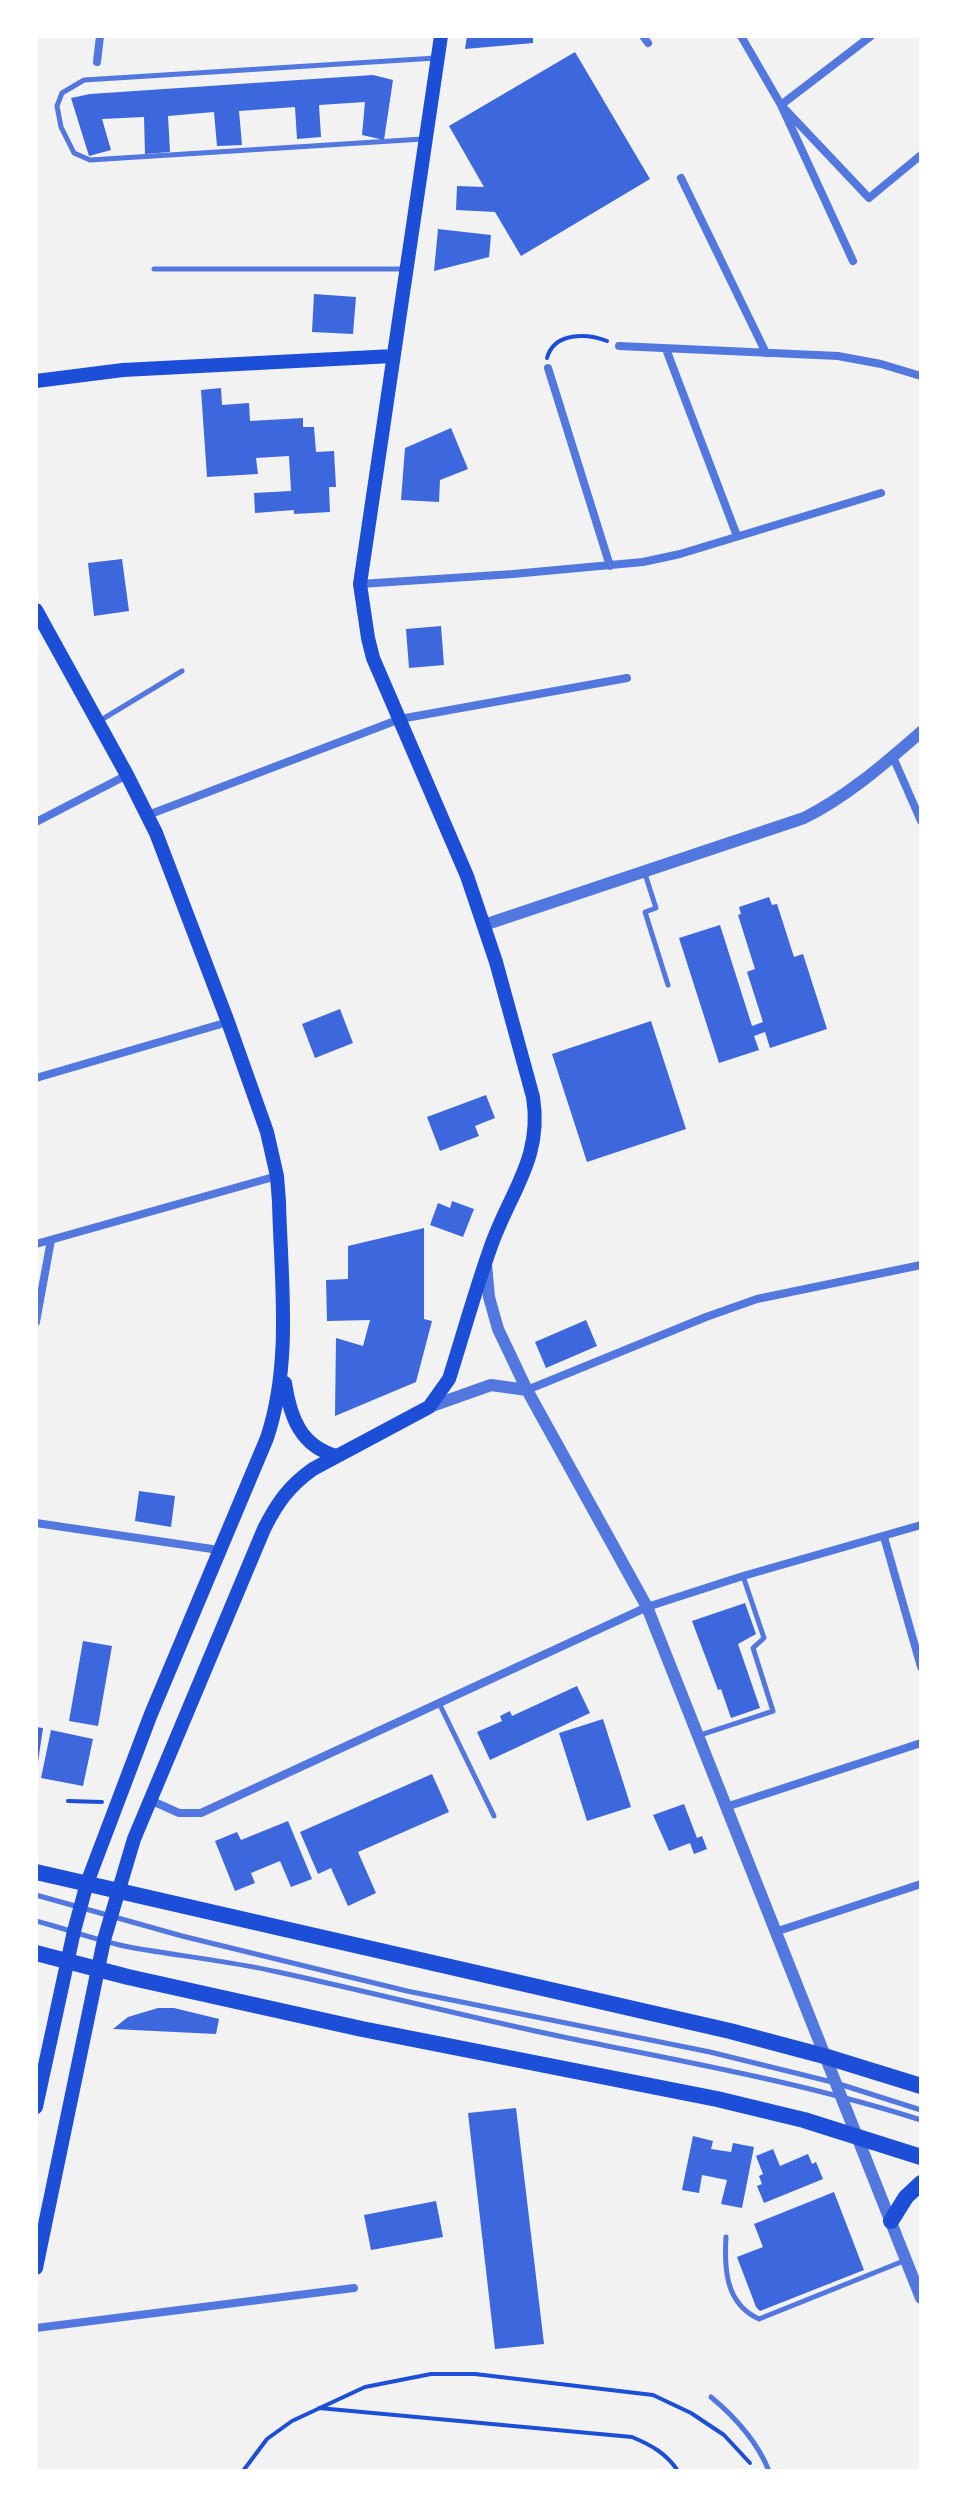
<!DOCTYPE html>
<style>
body{margin:0}
#map{position:relative;width:957px;height:2507px;overflow:hidden;background:#f2f2f2;font-family:Jost,sans-serif}
canvas{display:block}
.frame{position:absolute;inset:0;border:38px solid #fff;pointer-events:none}
</style>
<div id="map">
<canvas width="957" height="2507"></canvas>
<div class="frame"></div>
</div>
<script>
const ctx = document.querySelector('canvas').getContext('2d');
ctx.lineJoin = 'round';
function fill(path, color) {
  ctx.fillStyle = color;
  ctx.fill(path, 'evenodd');
}
function strokePath(path, color, width, dash) {
  ctx.strokeStyle = color;
  ctx.lineWidth = width;
  ctx.lineCap = dash ? 'butt' : 'round';
  ctx.setLineDash(dash || []);
  ctx.stroke(path);
}
const building = new Path2D(`
 M467,36H533V43L465,49Z
 M575,52L650,179L521,256L495,212L456,210L457,186L484,187L449,126Z
 M373,75L393,80L384,140L362,135L365,102L319,105L321,137L297,139L295,107L239,111L242,145L217,146L214,112L168,116L170,152L145,154L144,117L102,119L111,150L89,156L71,98L90,94Z
 M438,229L491,235L489,257L434,271Z
 M314,294L356,297L353,334L312,332Z
 M221,388L222,405L249,403L250,421L303,418V427H314L316,452L334,451L336,487H329L330,512L294,514V510L255,513L254,493L291,491L289,456L256,458L258,474L207,477L201,390Z
 M451,428L468,469L440,480L439,502L401,500L405,448Z
 M122,559L129,611L94,616L88,563Z
 M441,626L444,665L409,668L406,629Z
 M769,897L772,905L777,904L794,957L803,954L827,1029L770,1048L765,1032L754,1036L759,1050L719,1063L679,938L720,925L752,1026L763,1022L747,972L755,969L738,915L741,914L739,907Z
 M340,1009L353,1043L315,1058L302,1024Z
 M651,1021L686,1129L587,1162L552,1054Z
 M486,1095L495,1118L475,1126L479,1136L440,1151L427,1117Z
 M452,1201L474,1209L463,1237L430,1225L438,1203L450,1208Z
 M424,1228V1319L432,1321L416,1382L335,1416L336,1338L363,1346L370,1320L327,1321L326,1280L348,1279V1246Z
 M586,1320L597,1346L546,1368L535,1342Z
 M139,1491L175,1496L171,1527L135,1521Z
 M745,1603L756,1634L738,1644L760,1708L731,1718L721,1689L718,1690L692,1621Z
 M83,1641L112,1646L98,1726L69,1721Z
 M577,1686L590,1713L490,1760L477,1732L502,1721L500,1716L510,1711L512,1716Z
 M603,1719L631,1807L587,1821L559,1733Z
 M36,1727L43,1728L38,1762H36Z
 M51,1730L93,1739L83,1786L41,1778Z
 M432,1774L449,1812L358,1852L376,1893L348,1906L331,1868L318,1874L300,1832Z
 M684,1804L697,1838L702,1836L707,1849L694,1854L690,1843L669,1851L653,1815Z
 M288,1821L312,1879L291,1887L280,1861L251,1873L255,1883L235,1891L215,1841L237,1832L241,1840Z
 M158,2008H174L219,2019L216,2034L113,2029L128,2017Z
 M516,2108L544,2344L495,2349L468,2113Z
 M693,2136L713,2141L711,2149L731,2152L733,2143L754,2147L742,2208L721,2204L727,2180L702,2175L699,2193L682,2190Z
 M773,2149L780,2166L808,2154L812,2164L816,2162L823,2179L764,2203L757,2186L762,2184L759,2176L763,2174L756,2156Z
 M834,2192L864,2270L760,2311L756,2307L737,2257L763,2247L754,2224Z
 M436,2201L443,2237L371,2250L364,2215Z`);
const path = new Path2D(`
 M547,358C554,332 587,333 607,341
 M68,1801L102,1802
 M319,2408L632,2437C651,2445 666,2453 678,2471
 M243,2471L267,2439L292,2421L365,2387L431,2374H475L653,2395L691,2413L724,2435L750,2463`);
const service = new Path2D(`
 M423,139L90,160L74,153L61,127L57,106L62,93L84,80L436,58
 M154,269H405
 M101,720L182,671
 M645,874L656,908L645,912L668,985
 M439,1703L494,1816
 M700,1735L773,1711L753,1648L764,1638L743,1576
 M36,1895L182,1936L407,1991L710,2052L836,2083L921,2110
 M36,1921C67,1929 98,1941 129,1947C179,1956 229,1961 278,1972C375,1993 471,2018 568,2038C686,2062 805,2083 921,2120
 M726,2237C724,2270 726,2304 759,2319L906,2260
 M711,2397C735,2417 757,2441 769,2471`);
const minor = new Path2D(`
 M643,36L648,43
 M741,36L781,105L869,198L921,155
 M97,62L100,36
 M681,178L766,353
 M853,261L781,105L871,36
 M619,346L838,356L881,364L921,376
 M666,349L737,536
 M548,368L610,566
 M360,584L513,574L643,562L680,554L881,493
 M893,757L921,821
 M148,815L400,719L627,678
 M36,822L127,775
 M36,1078L228,1022
 M36,1244L277,1176
 M36,1322L51,1240
 M527,1390L706,1317L757,1299L921,1265
 M36,1523L219,1550
 M884,1537L921,1667
 M150,1800L179,1813H201L647,1607L743,1576L921,1525
 M726,1807L921,1743
 M775,1932L921,1884
 M36,2328L354,2288`);
const tertiary = new Path2D(`
 M484,925L804,818C848,796 884,764 921,732
 M486,1264L489,1297L498,1329L527,1390L647,1607L921,2298
 M429,1407L491,1385L527,1390`);
const secondary = new Path2D(`
 M36,381L123,370L393,356
 M36,610L127,775L156,833L228,1022L267,1132L277,1176L279,1202C281,1281 292,1363 267,1438L151,1714L87,1883L74,1931L36,2107
 M285,1383C290,1417 301,1447 337,1456
 M36,2268L104,1940L134,1839L264,1529C277,1503 289,1486 313,1469L429,1407L449,1379C463,1335 475,1291 490,1249C509,1193 543,1159 533,1097L496,962L467,876L373,658L368,638L360,584L441,36`);
const primary = new Path2D(`
 M36,1872L730,2031L824,2056L921,2086
 M36,1953L128,1977L362,2029L717,2099L804,2120L921,2157
 M891,2221L906,2197L921,2183`);
fill(building, '#3d67dc');
strokePath(path, '#1d4ed8', 4);
strokePath(service, '#5277de', 5);
strokePath(minor, '#5277de', 8);
strokePath(tertiary, '#5277de', 12);
strokePath(secondary, '#1d4ed8', 14);
strokePath(primary, '#1d4ed8', 16);
</script>
